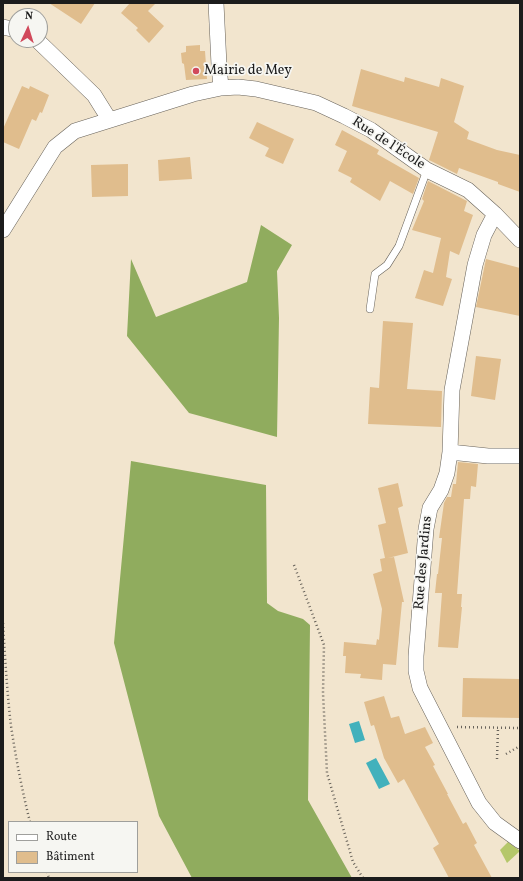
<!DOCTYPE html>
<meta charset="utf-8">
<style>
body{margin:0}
#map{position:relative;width:523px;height:881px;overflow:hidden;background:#f2e5ce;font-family:Vollkorn,serif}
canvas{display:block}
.frame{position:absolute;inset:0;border:4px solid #1c1c1c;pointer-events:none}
.legend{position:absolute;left:8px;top:821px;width:130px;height:52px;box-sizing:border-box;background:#f6f6f2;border:1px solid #9f9f9c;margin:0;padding:5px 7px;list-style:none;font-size:12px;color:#1c1c1c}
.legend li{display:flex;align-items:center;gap:8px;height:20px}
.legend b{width:20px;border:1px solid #9f9f9c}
.north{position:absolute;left:8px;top:8px;width:40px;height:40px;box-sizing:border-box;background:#f6f6f2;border:1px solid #9f9f9c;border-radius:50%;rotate:4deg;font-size:11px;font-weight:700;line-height:16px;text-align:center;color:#1c1c1c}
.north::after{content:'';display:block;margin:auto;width:14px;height:18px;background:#d1495b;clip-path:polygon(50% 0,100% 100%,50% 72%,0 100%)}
</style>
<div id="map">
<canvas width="523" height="881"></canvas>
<div class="frame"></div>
<ul class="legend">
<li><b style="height:5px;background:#fff"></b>Route</li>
<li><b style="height:11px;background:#e0bd8d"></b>Bâtiment</li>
</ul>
<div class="north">N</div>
</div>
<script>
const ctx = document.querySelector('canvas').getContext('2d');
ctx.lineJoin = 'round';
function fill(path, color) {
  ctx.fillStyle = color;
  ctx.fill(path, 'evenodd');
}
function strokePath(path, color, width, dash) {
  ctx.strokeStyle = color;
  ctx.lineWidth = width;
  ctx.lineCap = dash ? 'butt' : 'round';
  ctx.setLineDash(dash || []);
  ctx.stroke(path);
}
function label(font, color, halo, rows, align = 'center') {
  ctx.font = font + ' Vollkorn,serif';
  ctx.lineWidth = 3.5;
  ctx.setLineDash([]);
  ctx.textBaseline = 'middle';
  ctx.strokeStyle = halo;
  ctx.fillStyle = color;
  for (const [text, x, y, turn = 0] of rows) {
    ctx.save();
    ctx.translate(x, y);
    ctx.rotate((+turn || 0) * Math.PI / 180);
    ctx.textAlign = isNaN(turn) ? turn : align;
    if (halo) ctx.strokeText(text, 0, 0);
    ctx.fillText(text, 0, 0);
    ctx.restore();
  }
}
const green = new Path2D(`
 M508,842L520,851L507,863L500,850Z`);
const forest = new Path2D(`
 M261,225L292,245L277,271L279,318L277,437L189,413L127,336L131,259L156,317L247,282Z
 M131,461L266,485L267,603L278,611L303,619L310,625L308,800L352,878H192L159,816L114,643Z`);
const water = new Path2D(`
 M359,721L365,740L355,743L349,724Z
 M376,758L390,784L379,789L366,763Z`);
const building = new Path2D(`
 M49,3H95L81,24Z
 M130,3H156L148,11L164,26L149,43L136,30L138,28L121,13Z
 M200,45V51H205L207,79L186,80L184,64L182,63L181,53L186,52V46Z
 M361,69L404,82L405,77L439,87L441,78L464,86L454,122L469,132L467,139L497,150L520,155V192L498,184V182L459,168L457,174L429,160L438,132L352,106Z
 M22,86L29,89L30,86L49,95L42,113L40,112L36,121L32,119L19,149L3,142V129Z
 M257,122L294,139L283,164L265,156L269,148L249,138Z
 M342,130L379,150L377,154L419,178L413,194L390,181L380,201L350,182L352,178L338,171L347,151L335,145Z
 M190,157L192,179L159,181L158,160Z
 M128,164V196L92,197L91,165Z
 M428,181L467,201L464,211L473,215L459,255L450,251L446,277L452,279L443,306L415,298L424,270L433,273L441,238L412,230L424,201L422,199Z
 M486,259L520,268V316L476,307Z
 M383,321L413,323L407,389L442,391L441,427L368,424L370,387L379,388Z
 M476,356L501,359L495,400L471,396Z
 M458,462L478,464L476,487L471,486L470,499H464L457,594H462L461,607H462L458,648L438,647L442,593H435L437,574H438L442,538H439L444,503L447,497H451L453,484H456Z
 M398,483L403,506L398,508L408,553L388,558L394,557L404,602H402L396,665L383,664L382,680L360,678L361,674L345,673L346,656H343L344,642L376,645L377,639L379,640L382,609L373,574L382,571L380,559L385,558L378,525L386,523L378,488Z
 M463,678L520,679V718L462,717Z
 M384,696L391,718L399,716L405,734L425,727L433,743L425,747L435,765L433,766L448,794H447L463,824L466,822L477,843L474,845L492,878H449L433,848L439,844L404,779L398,783L384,758L374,725L371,726L364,702Z`);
const path = new Path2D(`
 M294,565L324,645L323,693L327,773L353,862L363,878
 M3,623C5,657 7,692 11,726C16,759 22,790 30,822
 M457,727L520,728
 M506,754L520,746
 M497,759L498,728
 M47,872L49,878`);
const lane = new Path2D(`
 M370,309L375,274L387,265L399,246L427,170`);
const street = new Path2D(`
 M216,3L219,65L221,88
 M3,27L16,30
 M37,40L94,95L109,119
 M495,214L484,235L475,265L452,390L450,452L447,473L441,490L430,508L426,529L416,656V671L420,688L479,803L495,823L520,841
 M3,230L55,147L75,131L193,94L221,88L238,87L256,89L316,103L344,116L371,130L427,170L468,190L495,214L520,240
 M450,452L488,456H520`);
const markers = [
 [196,71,4,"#d1495b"]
];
const poiNames = [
 ["Mairie de Mey",204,71]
];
const streetNames = [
 ["Rue de l'École",388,144,33],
 ["Rue des Jardins",424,563,-85]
];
fill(green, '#b5c76a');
fill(forest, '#90ac5e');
fill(water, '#42b1bc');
fill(building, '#e0bd8d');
strokePath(lane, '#67625a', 8);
strokePath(street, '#67625a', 16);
strokePath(path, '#67625a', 2.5, [1, 3]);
strokePath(lane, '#fff', 7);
strokePath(street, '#fff', 15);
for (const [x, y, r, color] of markers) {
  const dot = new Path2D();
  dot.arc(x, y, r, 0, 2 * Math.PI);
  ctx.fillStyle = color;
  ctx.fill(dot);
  strokePath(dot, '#f6f6f2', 1.5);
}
label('14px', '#1c1c1c', '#f6f6f2', poiNames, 'left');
label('14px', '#1c1c1c', '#f6f6f2', streetNames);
</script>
